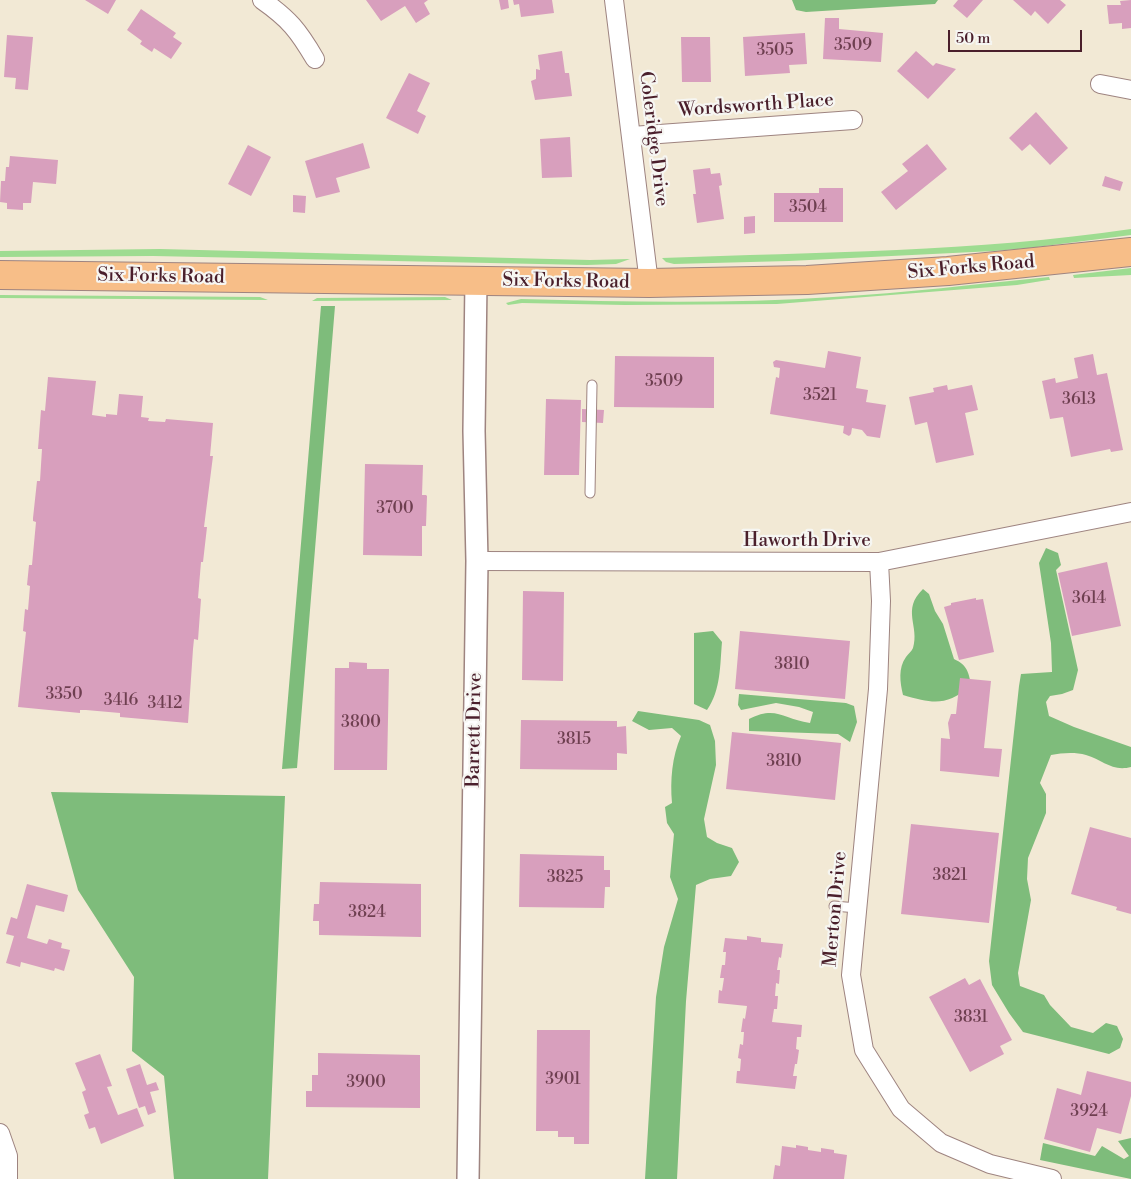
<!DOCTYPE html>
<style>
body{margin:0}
#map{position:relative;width:1131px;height:1179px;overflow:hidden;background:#f2e9d5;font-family:"Libre Bodoni",serif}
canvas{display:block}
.scale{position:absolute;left:948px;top:30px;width:134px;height:22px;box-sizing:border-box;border:2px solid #4a1f2b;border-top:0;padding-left:6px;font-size:15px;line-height:18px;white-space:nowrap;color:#4a1f2b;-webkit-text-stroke:4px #f6f6f2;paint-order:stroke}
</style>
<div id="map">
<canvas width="1131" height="1179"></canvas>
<div class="scale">50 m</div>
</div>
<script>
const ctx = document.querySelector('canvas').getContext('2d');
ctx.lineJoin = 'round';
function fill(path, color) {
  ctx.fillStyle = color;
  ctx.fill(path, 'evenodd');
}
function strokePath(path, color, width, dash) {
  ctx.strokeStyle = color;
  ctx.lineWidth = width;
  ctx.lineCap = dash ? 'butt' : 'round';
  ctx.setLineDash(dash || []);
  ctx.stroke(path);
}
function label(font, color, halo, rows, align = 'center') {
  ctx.font = font + ' "Libre Bodoni",serif';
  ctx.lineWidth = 4.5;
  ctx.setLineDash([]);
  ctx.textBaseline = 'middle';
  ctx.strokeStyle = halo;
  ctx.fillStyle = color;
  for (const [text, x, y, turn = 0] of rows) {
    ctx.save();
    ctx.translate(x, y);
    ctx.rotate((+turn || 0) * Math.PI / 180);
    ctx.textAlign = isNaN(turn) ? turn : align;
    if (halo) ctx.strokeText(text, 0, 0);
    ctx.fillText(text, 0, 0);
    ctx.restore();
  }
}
const green = new Path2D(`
 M1131,229V235L1029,248L994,251L789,261L674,264L666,262L662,258C818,252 976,252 1131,229Z
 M160,249L590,260L630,259L616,264L587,265L153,256L0,257V251Z
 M1131,268V275L1074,278L1073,275Z
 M1049,277L1050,280H1048L1017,285L777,304L625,305L522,303L508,305L506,303L521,299C625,302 730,304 833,297C905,293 977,284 1049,277Z
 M0,295L260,297L268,300L0,298Z
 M445,297L452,300L312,301L317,298Z`);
const forest = new Path2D(`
 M792,0H938L935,4L806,12L796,10Z
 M321,306H335L297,768L282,769Z
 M1046,548L1058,553L1061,565L1056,570L1078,670L1073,690L1062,694L1050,696L1046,702L1049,716L1074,727L1131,747V767C1112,772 1103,760 1086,755C1075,752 1062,753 1051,755L1040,783L1046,794V813L1028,858L1027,879L1031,900L1018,973L1020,986L1044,995L1050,1005L1071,1027L1093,1033L1106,1023L1117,1026L1123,1039L1120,1048L1109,1054L1023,1032L1009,1013L992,985L989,961L1019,686L1021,674L1052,672L1051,643L1039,563Z
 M923,589L929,594L935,611L943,624L954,659C967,665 969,672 971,686C946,706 934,704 903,695C900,682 898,668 906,657C908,654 912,651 913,648C920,626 901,610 923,589Z
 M713,631L722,642C720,665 721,690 707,710L694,704V633Z
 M739,694L846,703L854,706L857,722L850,742L838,734L749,731V719C776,705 783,719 810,723L813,712L799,707L776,703L741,710L738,705Z
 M638,711L699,720L710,725L715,741L716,765L704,819L707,837L717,843L732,848L739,862L731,876L710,879L696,885L686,1001L677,1179H645L656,997L664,947L678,899L670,877L674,834L667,823L665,807L672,803C670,780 672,757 681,736L672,728L649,730L632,721Z
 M51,792L285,796L268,1179H174L164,1076L132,1051L134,977L78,890Z
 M1131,1138V1179L1040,1160L1043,1143L1095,1156L1102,1146L1124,1159L1129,1156L1118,1141Z`);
const building = new Path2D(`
 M85,0H116L108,14Z
 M366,0H428L424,3L430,14L416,23L405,6L381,21Z
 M499,0H508L509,8L501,10Z
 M513,0H552L554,13L521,17L519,4L514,5Z
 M958,0H983L967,18L953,6Z
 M1013,0H1060L1066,5L1048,24L1035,11L1031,16Z
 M1131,0V28L1122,29V23L1109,24L1107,5H1121L1120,1Z
 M141,9L176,33L173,37L182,43L171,59L154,48L152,52L140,44L142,41L127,30Z
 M825,18H839V29L883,33L881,62L823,59Z
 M805,33L807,64L789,65L790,73L745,76L743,37Z
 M7,35L33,37L28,90L15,89L16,78L4,77Z
 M681,37H710L711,82H682Z
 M562,51L565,73H569L572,96L535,100L531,81L536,79V69L540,70L538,55Z
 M916,51L933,66L936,63L956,69L928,99L897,71Z
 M409,73L430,83L417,111L426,116L418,134L386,118Z
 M1036,112L1068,148L1050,165L1030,144L1022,151L1009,138Z
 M570,137L572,177L542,178L540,139Z
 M363,143L370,168L336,178L340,192L316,198L305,161Z
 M927,144L947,169L896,210L881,192L908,171L902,164Z
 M248,145L271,157L251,196L228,184Z
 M10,156L58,160L56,184L33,182L31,203H23V210L7,209V203L0,202L1,181H5L6,167H9Z
 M710,168L711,174L720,173L722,185L719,186L724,219L697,223L693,194H696L693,170Z
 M1105,176L1123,182L1120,191L1102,186Z
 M819,188H843V222H774V193H819Z
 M293,195L306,196L305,213L293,212Z
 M755,216V233L744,234V217Z
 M828,351L861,357L856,388L868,390L866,402L886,405L880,438L867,436L862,430L852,428L851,434L849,436L843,433L844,426L770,414L776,377L779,378L780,368L774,367L773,362L776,360L825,368Z
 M1093,354L1097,375L1107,373L1123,450L1111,452L1110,449L1071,457L1063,417L1050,419L1042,381L1055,378L1056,383L1078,378L1074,358Z
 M615,356L714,357V408L614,407Z
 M48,377L96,381L92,415L106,417V414L117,415L119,394L143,396L141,417L149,418L148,421L165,422L166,419L213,423L210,456H213L204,527H207L203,562H201L198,598L201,599L198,640L194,639L193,649L188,723L120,717V713L86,710H80V713L18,707L26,632L23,631L25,609L28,610L30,586L27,585L29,565H32L36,522L33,521V518L37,481H40L42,449H38L41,410L45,411Z
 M947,385L948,390L972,385L978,410L965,413L974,455L936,463L927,422L915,425L909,397L934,392L933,388Z
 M546,399L581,400L579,475H544Z
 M582,409L604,410L603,423L582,422Z
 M365,464L423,465L422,495H426L427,496L426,526H422V556L363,555Z
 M1107,562L1121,626L1072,636L1058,573Z
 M523,591L564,592L563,681L522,680Z
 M976,598V600L983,599L994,652L959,660L944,607L951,605V603Z
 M740,631L850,641L845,699L735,689Z
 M349,662L367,663V669H389L387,770H334L335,668H349Z
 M960,678L991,681L984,748L1002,749L999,777L940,771L941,738L950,739L948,723L951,714H956Z
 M521,720L617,721V727L626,726L627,754L617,753V770L520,769Z
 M732,732L841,743L835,800L726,789Z
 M911,824L999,833L989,923L901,914Z
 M1090,827L1131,838V914L1116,910L1117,907L1071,894Z
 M520,854L604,856V870H610V887H605L604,908L519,907Z
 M320,882L421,884V937L319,935V921H313L314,904H319Z
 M27,884L68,895L64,912L36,905L27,938L47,944L49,939L62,943L61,948L70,950L64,971L55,968L54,971L21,962L20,967L6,963L14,936L6,934L11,917L17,919Z
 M747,936L761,938V942L783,944L781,958L779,957L777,970H780L779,984L776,983L775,996H778L777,1009H774L772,1022L802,1025L801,1037H797L796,1049L799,1050L797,1064H795L793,1076H797L795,1089L736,1083L737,1071H740L741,1059L738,1058L740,1044L743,1045L744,1032H741L743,1018L745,1019L747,1006L718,1003L719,990L722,991L724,978H720L722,965H725L726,952H723L725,938L747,940Z
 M965,978L969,985L980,979L1012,1040L1000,1046L1004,1054L970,1072L929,997Z
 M537,1030H590L589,1144H574V1137H558V1131H536Z
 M318,1053L420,1055V1108L306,1107V1091H312V1075H318Z
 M100,1054L112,1086L107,1087L118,1115L137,1108L144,1126L101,1144L95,1127L89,1129L84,1115L89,1113L82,1092L86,1090L75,1063Z
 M140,1064L147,1085L156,1082L159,1090L150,1092L156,1112L148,1115L145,1106L139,1108L126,1069Z
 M1087,1071L1131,1082V1096L1121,1134L1097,1128L1090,1152L1044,1139L1057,1088L1081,1095Z
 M796,1145L808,1147V1150L821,1152V1148L834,1150V1153L847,1155L844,1179H773L775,1165L780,1166L782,1146L796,1148Z`);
const service = new Path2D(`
 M590,493L592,385
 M834,906L857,908`);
const minor = new Path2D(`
 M262,0C289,19 298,30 315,59
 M614,0L649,283
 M1100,84L1131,90
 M632,136L853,120
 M477,561L879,562L1131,512
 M879,562L881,601L878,689L851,975L864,1050L901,1109L941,1143L990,1164L1052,1179
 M0,1133L8,1156V1179`);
const tertiary = new Path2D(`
 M468,1179L477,561L474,431L476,281`);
const primary = new Path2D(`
 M0,275L649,283L807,280L948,271L1131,252`);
const numberNames = [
 ["3509",853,46],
 ["3505",775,51],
 ["3504",808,208],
 ["3509",664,382],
 ["3521",820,396],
 ["3613",1079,400],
 ["3700",395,509],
 ["3614",1089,599],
 ["3810",792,665],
 ["3350",64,695],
 ["3416",121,701],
 ["3412",165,704],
 ["3800",361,723],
 ["3815",574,740],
 ["3810",784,762],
 ["3821",950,876],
 ["3825",565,878],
 ["3824",367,913],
 ["3831",971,1018],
 ["3901",563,1080],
 ["3900",366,1083],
 ["3924",1089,1112]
];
const streetNames = [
 ["Wordsworth Place",756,106,-4],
 ["Coleridge Drive",653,139,83],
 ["Six Forks Road",971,268,-5],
 ["Six Forks Road",161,277,1],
 ["Six Forks Road",566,282,1],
 ["Haworth Drive",807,541],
 ["Barrett Drive",475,730,-89],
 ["Merton Drive",836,909,-85]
];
fill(green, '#9edc91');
fill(forest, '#7ebc7b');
fill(building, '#d89fbd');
strokePath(service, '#9e8480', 11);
strokePath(minor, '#9e8480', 20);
strokePath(tertiary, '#9e8480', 24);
strokePath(primary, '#9e8480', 30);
strokePath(service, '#fff', 9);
strokePath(minor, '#fff', 18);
strokePath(tertiary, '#fff', 21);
strokePath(primary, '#f7be88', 28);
label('16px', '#6e3f50', null, numberNames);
label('19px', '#4a1f2b', '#f6f6f2', streetNames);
</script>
